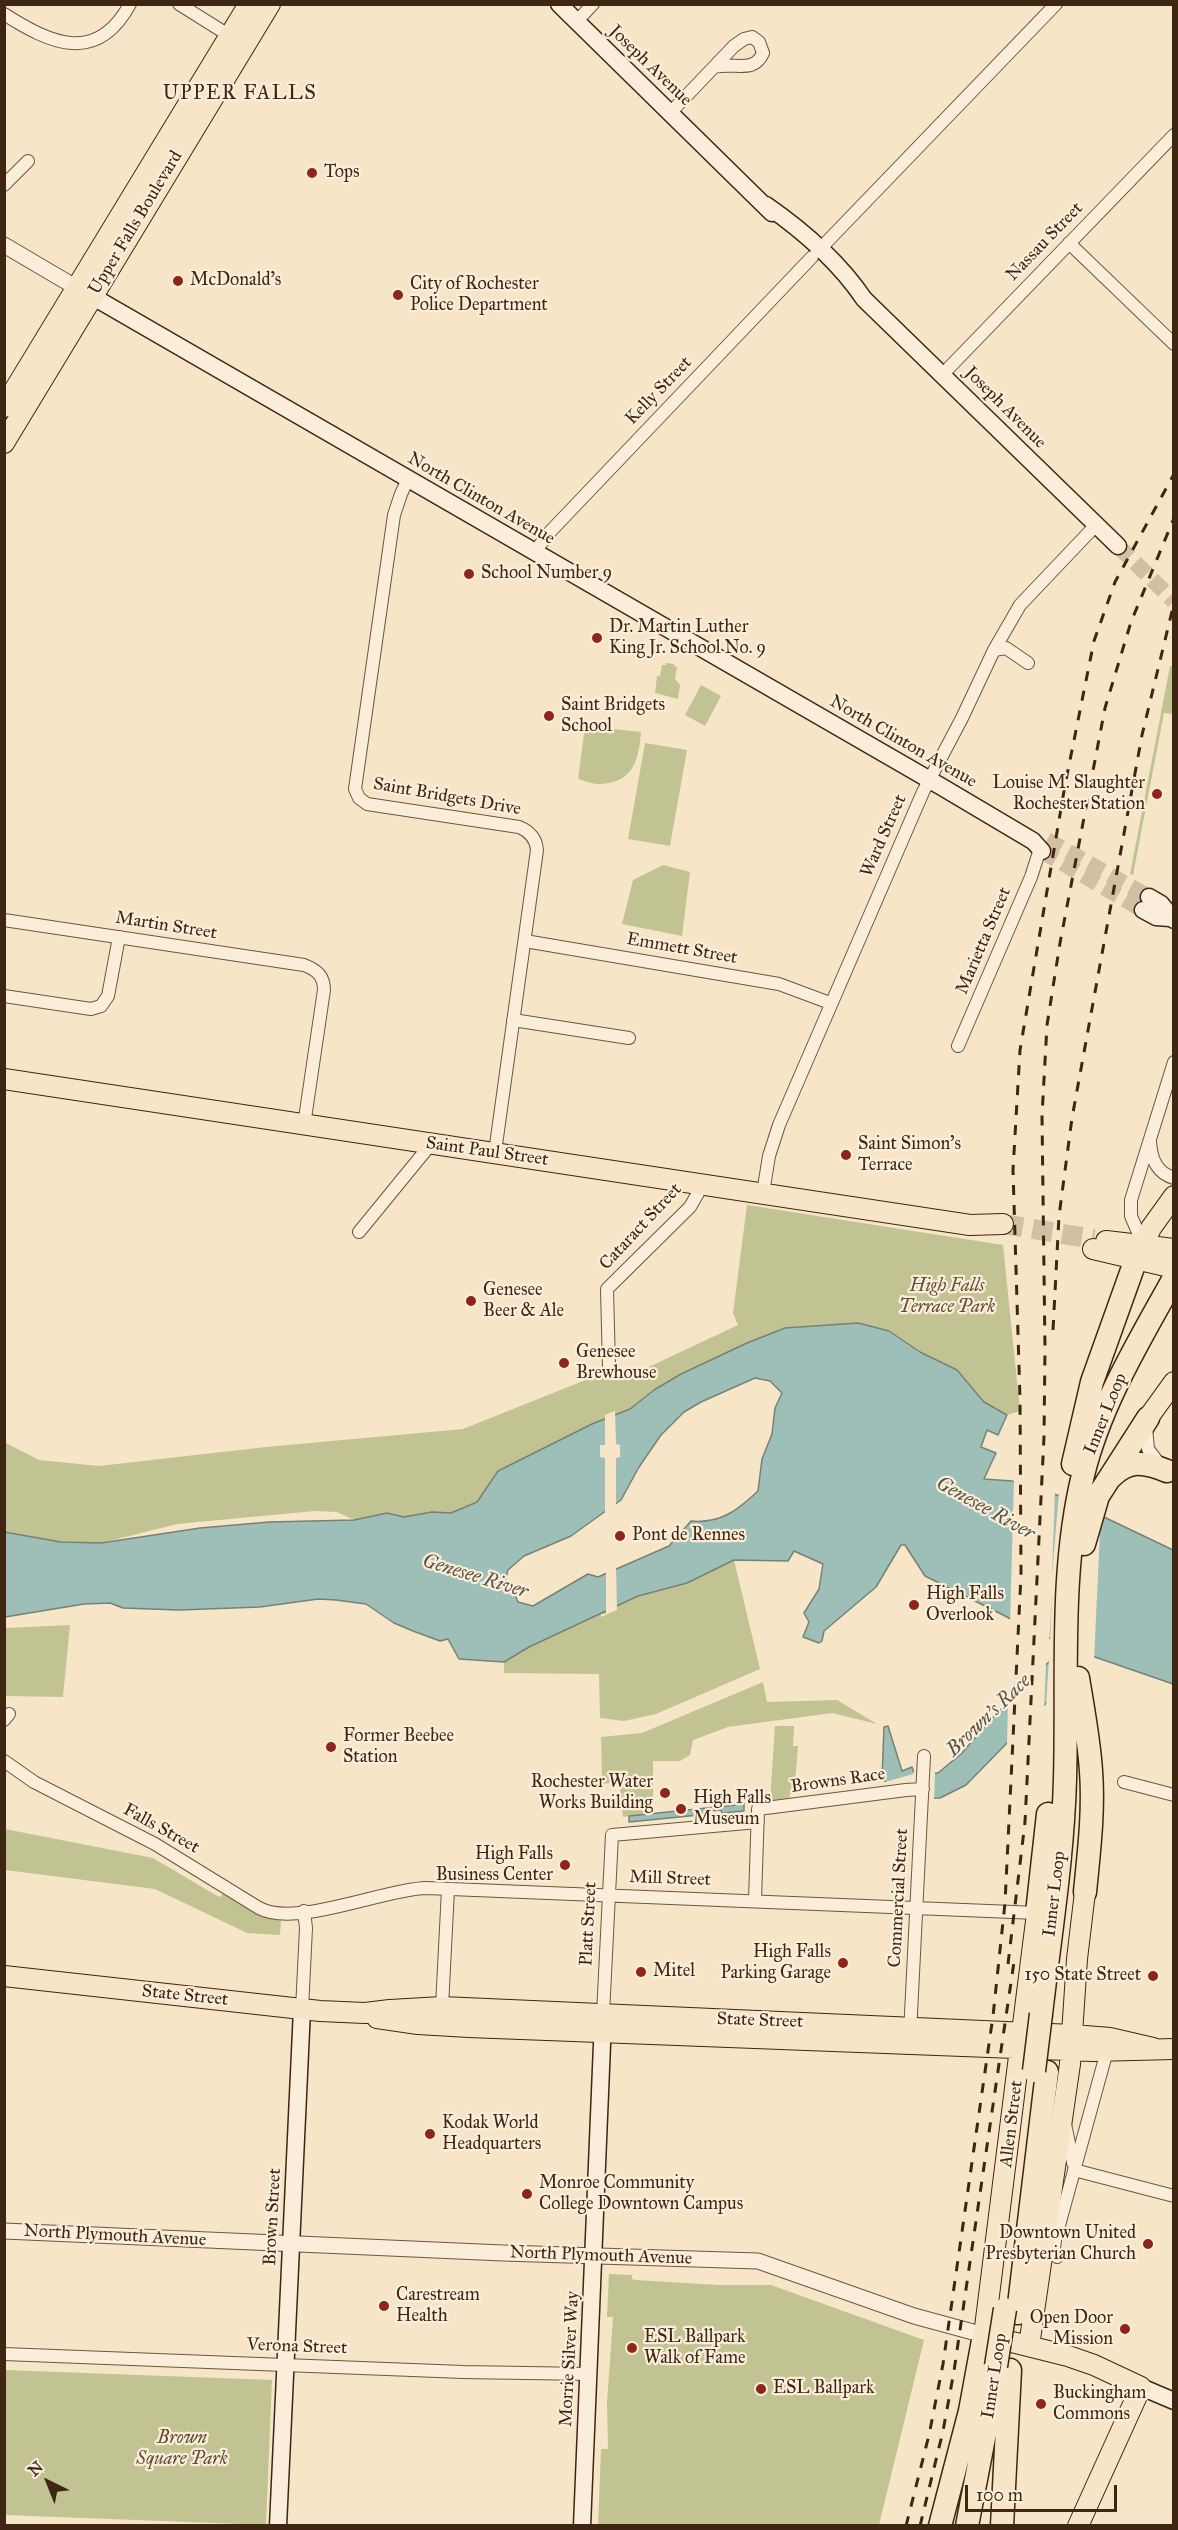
<!DOCTYPE html>
<style>
body{margin:0}
#map{position:relative;width:1178px;height:2530px;overflow:hidden;background:#f7e5c8;font-family:"IM FELL Great Primer",serif}
canvas{display:block}
.frame{position:absolute;inset:0;border:6px solid #3f2613;pointer-events:none}
.north{position:absolute;left:18px;top:2452px;width:60px;height:60px;-webkit-text-stroke:4px #faeedb;paint-order:stroke;rotate:317deg;font-size:16px;font-weight:700;line-height:24px;text-align:center;color:#3f2613}
.north::after{content:'';display:block;margin:auto;width:21px;height:27px;background:#3f2613;clip-path:polygon(50% 0,100% 100%,50% 72%,0 100%)}
.scale{position:absolute;left:965px;top:2485px;width:152px;height:27px;box-sizing:border-box;border:3px solid #3f2613;border-top:0;padding-left:8px;font-size:18px;line-height:21px;white-space:nowrap;color:#3f2613;-webkit-text-stroke:4px #faeedb;paint-order:stroke}
</style>
<div id="map">
<canvas width="1178" height="2530"></canvas>
<div class="frame"></div>
<div class="north">N</div>
<div class="scale">100 m</div>
</div>
<script>
const ctx = document.querySelector('canvas').getContext('2d');
ctx.lineJoin = 'round';
function fill(path, color) {
  ctx.fillStyle = color;
  ctx.fill(path, 'evenodd');
}
function strokePath(path, color, width, dash) {
  ctx.strokeStyle = color;
  ctx.lineWidth = width;
  ctx.lineCap = dash ? 'butt' : 'round';
  ctx.setLineDash(dash || []);
  ctx.stroke(path);
}
function label(font, color, halo, rows, align = 'center') {
  ctx.font = font + ' "IM FELL Great Primer",serif';
  ctx.lineWidth = 4.5;
  ctx.setLineDash([]);
  ctx.textBaseline = 'middle';
  ctx.strokeStyle = halo;
  ctx.fillStyle = color;
  for (const [text, x, y, turn = 0] of rows) {
    ctx.save();
    ctx.translate(x, y);
    ctx.rotate((+turn || 0) * Math.PI / 180);
    ctx.textAlign = isNaN(turn) ? turn : align;
    if (halo) ctx.strokeText(text, 0, 0);
    ctx.fillText(text, 0, 0);
    ctx.restore();
  }
}
const green = new Path2D(`
 M666,663L674,664V666L677,667L675,679L680,685L678,699L655,693L657,676H660L662,665H666Z
 M1170,666H1173V714L1164,713L1133,875L1130,874Z
 M701,685L721,696L705,726L685,715Z
 M585,726L641,732C639,758 634,782 602,784C595,785 585,781 578,779Z
 M645,743L687,750L670,846L628,839Z
 M663,865L690,872L682,936L622,924L633,880Z
 M747,1205L1003,1245L1020,1411L1007,1415L984,1402L957,1370L920,1352L889,1331L858,1323L785,1328L747,1343L681,1374L654,1390L630,1409L592,1424L498,1471L477,1502L451,1513L432,1512L404,1517L387,1513L354,1520L337,1512L315,1511L177,1524L101,1543L61,1542L5,1532L4,1442L39,1460L99,1466L266,1447L463,1429L598,1375L621,1380L738,1325L733,1313Z
 M734,1560L760,1669L656,1714L624,1721L600,1718L599,1674L504,1673V1662L529,1647L638,1596L687,1583Z
 M70,1625L63,1697L5,1696V1628Z
 M763,1682L767,1702L837,1700L877,1724L832,1713L728,1727L693,1740L690,1755L680,1761H653V1813L623,1817L619,1782L584,1786L583,1780L602,1779L601,1737L642,1733Z
 M775,1726H794L793,1746H798L794,1794H790L789,1798L770,1801Z
 M5,1829L153,1858L219,1897L225,1893L267,1918L281,1920L280,1935L247,1933L155,1889L5,1870Z
 M609,2274L632,2275V2279L636,2280L719,2285H771L924,2340L879,2525H598L601,2449H608L607,2403L613,2317H607Z
 M5,2370L272,2380L266,2525L5,2515Z`);
const water = new Path2D(`
 M858,1323L889,1331L920,1352L957,1370L984,1402L1007,1415L998,1435L987,1430L981,1447L996,1453L984,1479L1012,1481L1060,1496L1173,1550V1684L1092,1656L966,1785L940,1798L898,1799L882,1778L884,1727L888,1726L902,1771L912,1767L914,1773H938L962,1753L992,1718L1065,1646L925,1576L905,1545H901L876,1587L824,1631L822,1641L819,1643L803,1637L809,1622L804,1613L819,1589L823,1564L794,1551L788,1561L734,1560L687,1583L638,1596L529,1647L504,1662L459,1659L448,1639L440,1641L413,1631L394,1623L366,1604L336,1600L318,1599L260,1607L179,1610L123,1608L110,1603L84,1604L5,1617L4,1532L61,1542L101,1543L200,1528L269,1522L354,1520L387,1513L404,1517L432,1512L451,1513L477,1502L498,1471L592,1424L630,1409L654,1390L681,1374L747,1343L785,1328ZM755,1378L770,1381L782,1393L775,1408L772,1434L762,1459L758,1491C738,1510 720,1524 691,1521L669,1546L598,1577L588,1574L533,1606L518,1602L512,1588L505,1581L508,1570L524,1556L571,1536L621,1500L639,1467L661,1435L684,1412L701,1402Z
 M736,1803H744V1811L722,1813L721,1810L709,1811V1814L629,1822V1816L736,1805Z`);
const pier = new Path2D(`
 M615,1411L616,1444L620,1445V1457L616,1458V1506L605,1514V1458L600,1457V1445H605V1415Z
 M1014,1478L1055,1491L1052,1576L1059,1492L1104,1513L1100,1531L1094,1660L1046,1707L1049,1658L1059,1647L1050,1644L1052,1594L1049,1643L1010,1624Z
 M616,1566L617,1610L601,1617V1614H606V1571Z
 M1046,1663L1044,1710L1007,1745L1008,1698Z
 M914,1771H935L934,1802H897L882,1783L913,1774Z`);
const secondaryTunnel = new Path2D(`
 M1118,546L1174,601
 M1047,840L1149,897
 M1042,851L1143,910`);
const primaryTunnel = new Path2D(`
 M1003,1224L1094,1239`);
const minor = new Path2D(`
 M179,4L230,36
 M4,14C51,44 97,65 130,4
 M576,22L593,4
 M671,112L734,46L744,39L752,37L759,42L763,53C754,74 735,62 714,67
 M4,185L28,161
 M1069,243L1174,344
 M820,249L1056,4
 M943,374L1174,135
 M408,479L401,494L394,515L355,789L359,798L367,804L519,827C529,831 536,838 537,850L495,1152
 M535,552L547,535L812,257
 M994,650L1006,648L1028,663
 M4,920L304,965C317,970 324,976 324,990L304,1125
 M525,941L779,984L830,1003
 M4,996L91,1009L101,1006L108,996L119,937
 M513,1020L629,1038
 M958,1046L1031,877L1040,849
 M1150,1141C1151,1158 1156,1173 1174,1178
 M763,1193L769,1156L779,1125L923,792L962,718L994,650L1020,605L1096,525
 M359,1232L431,1144
 M1143,1244L1131,1216V1200L1174,1062
 M609,1367L607,1289L690,1207L698,1193L701,1184
 M1146,1427L1148,1449L1160,1465
 M4,1720L9,1714
 M4,1761L34,1782L155,1844L259,1908C296,1928 384,1889 426,1888L1037,1913
 M1124,1782L1174,1795
 M755,1900L758,1809L906,1790L923,1789
 M442,2007L448,1889
 M302,2009L306,1928L304,1911
 M603,2014L612,1835L758,1822
 M910,2033L924,1756
 M1065,2124L1073,2163
 M1074,2170L1174,2196
 M1057,2257L1054,2250L1055,2240L1107,2051
 M4,2354L463,2372L589,2374`);
const tertiary = new Path2D(`
 M4,245L77,288
 M4,2231L503,2253L758,2261L914,2316L984,2335`);
const secondary = new Path2D(`
 M559,4L772,213
 M766,205C802,230 839,262 864,299L1118,546
 M83,291L942,787L1033,841L1042,851
 M1149,897L1161,904L1174,920
 M1143,910L1156,917L1170,918
 M1141,2387L1174,2401
 M278,2526L302,2009
 M582,2526L603,2020`);
const primary = new Path2D(`
 M4,407L249,4
 M4,443L270,4
 M4,1079L970,1225L1003,1224
 M1106,1241L1174,1249
 M1093,1249L1174,1268
 M1138,1256L1151,1228L1174,1196
 M1148,1418L1174,1382
 M1037,1913L984,2335L1068,2356L1094,2365L1141,2387L1078,2526
 M4,1976L320,2011L365,2013L390,2010L442,2007L1073,2035L1110,2038L1153,2048
 M377,2018L418,2024L469,2027L1093,2051L1174,2049
 M1029,2346L1070,2064L1077,1959L1085,1892`);
const motorway = new Path2D(`
 M1073,1464L1092,1382L1136,1259
 M1111,1477C1129,1459 1144,1462 1167,1471
 M1084,1544L1098,1496L1148,1418
 M1078,1678C1083,1709 1089,1740 1091,1771C1094,1811 1089,1851 1085,1892
 M1037,1913L1048,1814
 M1041,2014C1050,1936 1063,1857 1065,1779C1068,1678 1059,1574 1083,1475C1100,1405 1139,1341 1174,1278
 M1018,2313L1047,2072
 M981,2426L996,2366
 M940,2526L970,2411L984,2335
 M967,2526L989,2412
 M1002,2526L1010,2370`);
const rail = new Path2D(`
 M1053,1330L1059,1216L1072,1118L1142,735L1174,603
 M1008,1964L1025,1822L1044,1437L1045,1349L1042,1116L1047,1025L1060,943L1105,708L1131,622L1174,518
 M906,2526L929,2435L943,2364L993,2016L1005,1903L1021,1575L1020,1399L1013,1170L1020,1050L1065,785L1094,641L1115,582L1174,474
 M920,2526L943,2431L954,2371L1015,1955`);
const motorwayBridge = new Path2D(`
 M1034,2071L1041,2014
 M996,2366L1005,2309`);
const markers = [
 [312,173,6,"#8f2418"],
 [178,281,6,"#8f2418"],
 [398,295,6,"#8f2418"],
 [469,574,6,"#8f2418"],
 [597,638,6,"#8f2418"],
 [549,716,6,"#8f2418"],
 [1157,794,6,"#8f2418"],
 [846,1155,6,"#8f2418"],
 [471,1301,6,"#8f2418"],
 [564,1363,6,"#8f2418"],
 [620,1536,6,"#8f2418"],
 [914,1605,6,"#8f2418"],
 [331,1747,6,"#8f2418"],
 [665,1793,6,"#8f2418"],
 [681,1809,6,"#8f2418"],
 [565,1865,6,"#8f2418"],
 [843,1963,6,"#8f2418"],
 [641,1972,6,"#8f2418"],
 [1153,1976,6,"#8f2418"],
 [430,2134,6,"#8f2418"],
 [527,2194,6,"#8f2418"],
 [1148,2244,6,"#8f2418"],
 [384,2306,6,"#8f2418"],
 [1125,2329,6,"#8f2418"],
 [632,2348,6,"#8f2418"],
 [761,2389,6,"#8f2418"],
 [1041,2404,6,"#8f2418"]
];
const streetNames = [
 ["Joseph Avenue",650,66,44],
 ["Upper Falls Boulevard",136,223,-59],
 ["Nassau Street",1045,242,-46],
 ["Kelly Street",659,391,-46],
 ["Joseph Avenue",1005,408,45],
 ["North Clinton Avenue",481,499,30],
 ["North Clinton Avenue",903,742,30],
 ["Saint Bridgets Drive",447,797,10],
 ["Ward Street",884,836,-66],
 ["Martin Street",166,926,9],
 ["Marietta Street",984,941,-67],
 ["Emmett Street",682,949,10],
 ["Saint Paul Street",487,1152,8],
 ["Cataract Street",641,1227,-47],
 ["Inner Loop",1106,1414,-68],
 ["Browns Race",838,1781,-8],
 ["Falls Street",161,1829,29],
 ["Mill Street",670,1879,2],
 ["Inner Loop",1055,1894,-83],
 ["Commercial Street",899,1898,-87],
 ["Platt Street",589,1924,-87],
 ["State Street",185,1996,6],
 ["State Street",760,2021,2],
 ["Allen Street",1012,2124,-83],
 ["Brown Street",273,2217,-87],
 ["North Plymouth Avenue",115,2236,3],
 ["North Plymouth Avenue",601,2256,2],
 ["Verona Street",297,2347,2],
 ["Morrie Silver Way",570,2359,-87],
 ["Inner Loop",995,2376,-81]
];
const poiNames = [
 ["Tops",324,173],
 ["McDonald's",190,281],
 ["City of Rochester",410,285],
 ["Police Department",410,306],
 ["School Number 9",481,574],
 ["Dr. Martin Luther",609,628],
 ["King Jr. School No. 9",609,649],
 ["Saint Bridgets",561,706],
 ["School",561,727],
 ["Louise M. Slaughter",1145,784,"right"],
 ["Rochester Station",1145,805,"right"],
 ["Saint Simon's",858,1145],
 ["Terrace",858,1166],
 ["Genesee",483,1291],
 ["Beer & Ale",483,1312],
 ["Genesee",576,1353],
 ["Brewhouse",576,1374],
 ["Pont de Rennes",632,1536],
 ["High Falls",926,1595],
 ["Overlook",926,1616],
 ["Former Beebee",343,1737],
 ["Station",343,1758],
 ["Rochester Water",653,1783,"right"],
 ["Works Building",653,1804,"right"],
 ["High Falls",693,1799],
 ["Museum",693,1820],
 ["High Falls",553,1855,"right"],
 ["Business Center",553,1876,"right"],
 ["High Falls",831,1953,"right"],
 ["Parking Garage",831,1974,"right"],
 ["Mitel",653,1972],
 ["150 State Street",1141,1976,"right"],
 ["Kodak World",442,2124],
 ["Headquarters",442,2145],
 ["Monroe Community",539,2184],
 ["College Downtown Campus",539,2205],
 ["Downtown United",1136,2234,"right"],
 ["Presbyterian Church",1136,2255,"right"],
 ["Carestream",396,2296],
 ["Health",396,2317],
 ["Open Door",1113,2319,"right"],
 ["Mission",1113,2340,"right"],
 ["ESL Ballpark",644,2338],
 ["Walk of Fame",644,2359],
 ["ESL Ballpark",773,2389],
 ["Buckingham",1053,2394],
 ["Commons",1053,2415]
];
const parkNames = [
 ["High Falls",947,1287],
 ["Terrace Park",947,1308],
 ["Brown",182,2439],
 ["Square Park",182,2460]
];
const neighbourhoodNames = [
 ["UPPER FALLS",240,94]
];
const waterNames = [
 ["Genesee River",985,1509,29],
 ["Genesee River",475,1577,17],
 ["Brown's Race",989,1716,-44]
];
fill(green, '#c2c393');
fill(water, '#9dbfb8');
strokePath(water, '#778276', 1.5);
fill(pier, '#f7e5c8');
strokePath(secondaryTunnel, '#d2bfa4', 16, [16, 8]);
strokePath(primaryTunnel, '#d2bfa4', 20, [20, 10]);
strokePath(minor, '#6d5640', 14);
strokePath(tertiary, '#6d5640', 17);
strokePath(secondary, '#3f2613', 19);
strokePath(primary, '#3f2613', 22);
strokePath(motorway, '#3f2613', 25);
strokePath(minor, '#faeedb', 12);
strokePath(tertiary, '#faeedb', 15);
strokePath(secondary, '#faeedb', 16);
strokePath(primary, '#f7e5c8', 20);
strokePath(motorway, '#f7e5c8', 22);
strokePath(rail, '#3f2613', 3, [10, 10]);
strokePath(motorwayBridge, '#3f2613', 25, []);
strokePath(motorwayBridge, '#f7e5c8', 22);
for (const [x, y, r, color] of markers) {
  const dot = new Path2D();
  dot.arc(x, y, r, 0, 2 * Math.PI);
  ctx.fillStyle = color;
  ctx.fill(dot);
  strokePath(dot, '#faeedb', 2);
}
label('18px', '#3f2613', '#faeedb', streetNames);
label('18px', '#3f2613', '#faeedb', poiNames, 'left');
label('italic 18px', '#604d33', '#faeedb', parkNames);
ctx.letterSpacing = '1.5px';
label('20px', '#3f2613', '#faeedb', neighbourhoodNames);
ctx.letterSpacing = '0px';
label('italic 20px', '#5b5445', '#faeedb', waterNames);
</script>
